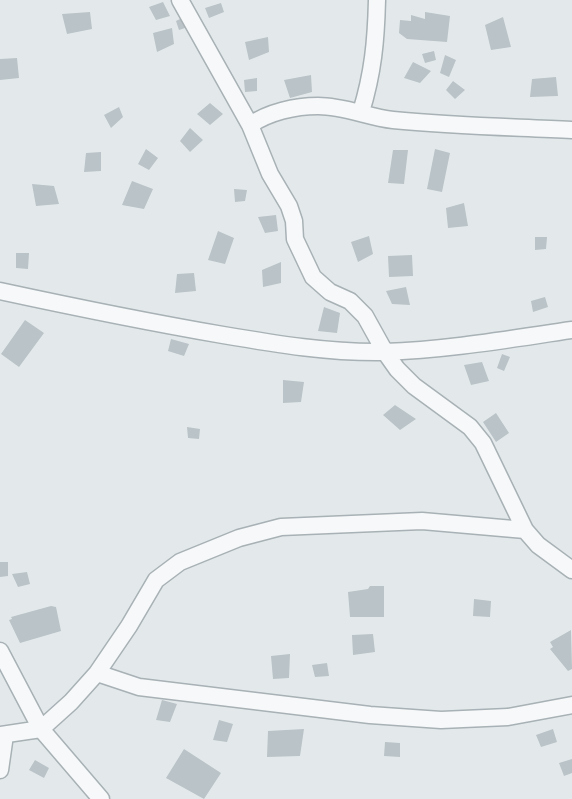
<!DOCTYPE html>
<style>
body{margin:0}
canvas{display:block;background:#e3e9eb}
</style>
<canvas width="572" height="799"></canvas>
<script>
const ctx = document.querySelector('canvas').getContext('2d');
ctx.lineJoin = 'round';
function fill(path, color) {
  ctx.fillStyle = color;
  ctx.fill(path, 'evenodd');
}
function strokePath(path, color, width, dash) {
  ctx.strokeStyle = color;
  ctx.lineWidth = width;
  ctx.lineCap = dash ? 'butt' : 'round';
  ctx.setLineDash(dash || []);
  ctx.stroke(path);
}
const building = new Path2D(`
 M163,2L170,16L156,20L149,7Z
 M221,3L224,12L209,18L205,8Z
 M90,12L92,29L67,34L62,14Z
 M425,12L450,16L447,42L407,39L399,33L400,20L411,21V15L425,19Z
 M184,17L188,27L179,30L176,21Z
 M503,17L511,47L491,50L485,25Z
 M172,28L174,44L157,52L153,33Z
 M268,37L269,52L249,60L245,42Z
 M434,51L436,60L425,63L422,54Z
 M445,55L456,60L449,77L440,73Z
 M17,58L19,78L0,80V59Z
 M413,62L431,71L420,83L404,78Z
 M311,75L312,92L290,98L284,80Z
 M556,77L558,96L530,97L532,79Z
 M257,78V91L245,92L244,80Z
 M453,81L465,90L455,99L446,90Z
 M210,103L223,114L210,125L197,114Z
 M119,107L123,117L111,128L104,115Z
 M190,128L203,140L190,152L180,141Z
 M146,149L158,158L149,170L138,164Z
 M435,149L450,153L442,192L427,189Z
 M393,150H408L404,184L388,183Z
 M101,152V171L84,172L86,153Z
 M132,181L153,189L144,209L122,205Z
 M32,184L54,186L59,204L36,206Z
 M234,189L247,190L245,201L235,202Z
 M464,203L468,226L448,228L446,208Z
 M276,215L278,231L265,233L258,217Z
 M218,231L234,238L225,264L208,260Z
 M369,236L373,254L358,262L351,242Z
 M535,237H547L546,249L535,250Z
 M16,253H29L28,269L16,268Z
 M412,255L413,276L389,277L388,256Z
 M281,262V283L263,287L262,270Z
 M194,273L196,291L175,293L177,274Z
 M406,287L410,305L392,304L386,291Z
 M545,297L548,307L533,312L531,301Z
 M324,307L340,313L337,333L318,331Z
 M25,320L44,333L19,367L1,354Z
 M171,339L189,344L184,356L168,351Z
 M502,354L510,357L504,371L497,368Z
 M482,362L489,381L471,385L464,365Z
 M283,380L304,382L301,402L283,403Z
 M395,405L416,419L400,430L383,415Z
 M496,413L509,433L496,442L483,422Z
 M187,427L200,429L199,439L188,438Z
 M0,562H8V576L0,577Z
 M27,572L30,584L18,587L12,574Z
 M370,586H384V617H350L348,592L368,589Z
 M474,599L491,601L490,617L473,616Z
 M51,606L56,607L61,631L20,643L9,620L12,619L11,617Z
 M571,630L572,669L568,671L550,649L553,647L550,642Z
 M373,634L375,652L353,655L352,635Z
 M290,654L289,678L273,679L271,656Z
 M327,663L329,676L315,677L312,665Z
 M162,700L177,704L170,722L156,720Z
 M219,720L233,724L227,742L213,740Z
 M304,729L300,756L267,757L268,731Z
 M553,729L557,742L541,747L536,735Z
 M385,742L400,743V757L384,756Z
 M184,749L221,773L204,799L166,778Z
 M572,759V773L564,776L559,763Z
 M35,760L49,768L44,778L29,770Z`);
const minor = new Path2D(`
 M180,0L250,125
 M361,112C373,73 376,41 377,0
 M572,130C513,127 452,126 393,120C368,117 344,106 318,106C295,106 269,112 250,125L270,174L289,206L294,221L295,239L313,277L330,292L350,301L365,316L385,352L397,369L414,386L470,427L483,443L525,530L538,545L572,570
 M0,291C74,307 148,322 223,335C276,344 330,353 384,352C447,350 510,339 572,330
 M0,651L41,729L71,702L97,673L129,626L156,580L180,562L239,538L281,527L422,521L525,530
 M97,673L139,687L370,715L441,720L508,717L572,705
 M0,735L41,729L101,799
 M0,770L5,735`);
fill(building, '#bac3c8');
strokePath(minor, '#a8b1b5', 19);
strokePath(minor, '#f6f8f9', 16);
</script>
